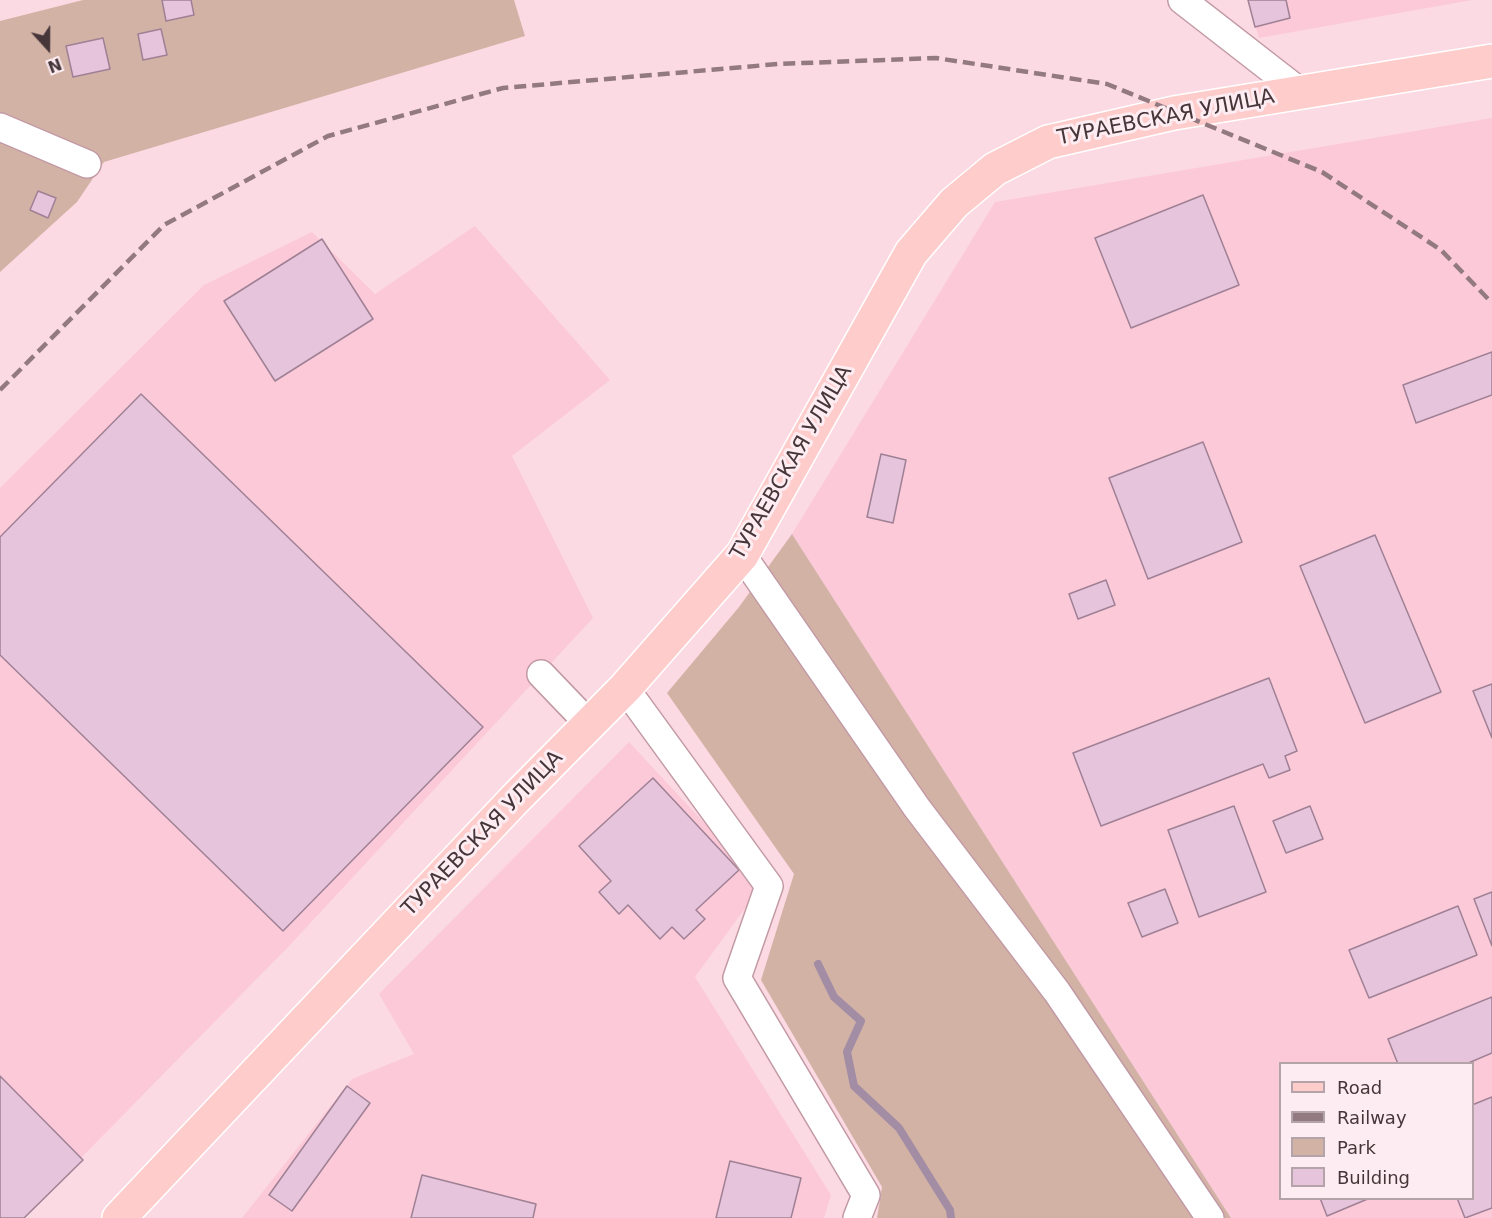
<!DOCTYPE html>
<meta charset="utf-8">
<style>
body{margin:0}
#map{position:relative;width:1492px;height:1218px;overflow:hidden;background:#fcdae3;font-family:"DejaVu Sans",sans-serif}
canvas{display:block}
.legend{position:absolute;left:1279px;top:1062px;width:195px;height:138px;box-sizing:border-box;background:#fdecf1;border:2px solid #b4a3a8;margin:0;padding:8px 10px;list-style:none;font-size:18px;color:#46363a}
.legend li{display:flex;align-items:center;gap:12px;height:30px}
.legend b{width:30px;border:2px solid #b4a3a8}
.north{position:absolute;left:18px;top:18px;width:60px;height:60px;-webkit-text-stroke:4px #fdecf1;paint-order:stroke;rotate:159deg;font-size:16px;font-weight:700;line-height:24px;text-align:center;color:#46363a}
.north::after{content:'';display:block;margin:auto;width:21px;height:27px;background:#46363a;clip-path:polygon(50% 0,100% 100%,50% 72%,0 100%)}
</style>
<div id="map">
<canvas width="1492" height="1218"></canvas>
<ul class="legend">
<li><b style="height:8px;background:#fecccb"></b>Road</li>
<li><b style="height:8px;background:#927a80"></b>Railway</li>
<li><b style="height:16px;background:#d3b2a6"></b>Park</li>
<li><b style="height:16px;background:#e6c4db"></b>Building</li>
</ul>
<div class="north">N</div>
</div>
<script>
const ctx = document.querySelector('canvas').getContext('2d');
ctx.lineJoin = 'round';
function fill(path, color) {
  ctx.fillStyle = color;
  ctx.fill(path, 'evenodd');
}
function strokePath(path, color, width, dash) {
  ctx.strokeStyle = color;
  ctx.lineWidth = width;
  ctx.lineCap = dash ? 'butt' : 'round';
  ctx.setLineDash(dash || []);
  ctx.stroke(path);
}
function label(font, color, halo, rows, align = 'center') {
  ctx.font = font + ' "DejaVu Sans",sans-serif';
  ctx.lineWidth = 6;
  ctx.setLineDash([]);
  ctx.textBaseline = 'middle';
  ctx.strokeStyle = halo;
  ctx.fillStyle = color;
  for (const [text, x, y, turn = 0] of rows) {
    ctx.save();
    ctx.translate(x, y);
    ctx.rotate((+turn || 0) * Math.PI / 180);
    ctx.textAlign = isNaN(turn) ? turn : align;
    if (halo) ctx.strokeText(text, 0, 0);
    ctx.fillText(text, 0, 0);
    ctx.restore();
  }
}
const built = new Path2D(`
 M1248,0H1472L1259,38Z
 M1492,118V1218H1231L792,534L995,202ZM1280,1064H1472V1198H1280Z
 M475,226L610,380L512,456L593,618L290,945L22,1218H0V488L204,285L312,232L375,294Z
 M629,742L762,885L695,977L831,1195L824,1218H242L352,1079L414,1054L379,994Z`);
const green = new Path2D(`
 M83,0H514L525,36L104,162L77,202L0,272V21Z
 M792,534L1231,1218H877L882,1187L761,980L794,874L667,693L739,607Z`);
const stream = new Path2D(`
 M818,964L834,997L861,1021L847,1052L854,1086L899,1128L950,1210L951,1218`);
const building = new Path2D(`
 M162,0H191L194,15L166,21Z
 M1248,0H1286L1290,18L1255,27Z
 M161,29L167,55L143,60L138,34Z
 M103,38L110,69L73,77L66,46Z
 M38,191L56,198L48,218L30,210Z
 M1203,195L1239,285L1131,328L1095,238Z
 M322,239L373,319L275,381L224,301Z
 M1492,352V395L1416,423L1403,385Z
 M141,394L483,727L283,931L0,655V537Z
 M1203,442L1242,542L1148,579L1109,478Z
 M881,454L906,460L893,523L867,517Z
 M1375,535L1441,692L1365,723L1300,566Z
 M1106,580L1115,605L1078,619L1069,594Z
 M1269,678L1297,751L1285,756L1290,770L1269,778L1263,764L1101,826L1073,753Z
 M1492,684V738L1473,691Z
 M653,778L739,870L696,910L705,919L684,939L672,927L660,939L628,905L619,914L599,892L611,881L579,846Z
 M1234,806L1266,892L1199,917L1168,830Z
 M1310,806L1323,839L1286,853L1273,821Z
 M1165,889L1178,923L1142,937L1128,903Z
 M1492,892V946L1474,899Z
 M1458,906L1477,955L1369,998L1349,950Z
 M1492,997V1053L1466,1064H1398L1388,1039Z
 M0,1076L83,1160L24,1218H0Z
 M347,1086L370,1103L292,1211L269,1195Z
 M1492,1097V1208L1465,1218L1457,1198H1472V1105Z
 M730,1161L801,1178L791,1218H716Z
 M422,1175L536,1204L533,1218H411Z
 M1320,1198H1370L1327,1216Z`);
const minor = new Path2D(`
 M1182,0L1299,91
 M0,127L87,164
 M742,555L917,808L1057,992L1210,1218
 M541,674L589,724
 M625,688L769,886L737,978L866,1195L857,1218`);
const major = new Path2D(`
 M119,1218L515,799L625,688L742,555L911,253L954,203L995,169L1048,142L1174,113L1492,61`);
const rail = new Path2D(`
 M0,390L164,225L328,136L503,88L778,64L936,58L1107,84L1322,172L1441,250L1492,303`);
const streetNames = [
 ["ТУРАЕВСКАЯ УЛИЦА",1166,118,-11],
 ["ТУРАЕВСКАЯ УЛИЦА",792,463,-60],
 ["ТУРАЕВСКАЯ УЛИЦА",483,834,-46]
];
fill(built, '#fbc9d7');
fill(green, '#d3b2a6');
strokePath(stream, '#a28da4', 8);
fill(building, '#e6c4db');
strokePath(building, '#9f8095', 1.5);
strokePath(minor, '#c29aa5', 30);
strokePath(major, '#fff', 36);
strokePath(minor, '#fff', 27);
strokePath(major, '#fecccb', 33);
strokePath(rail, '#927a80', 4.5, [12, 6]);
label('21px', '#46363a', '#fdecf1', streetNames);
</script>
